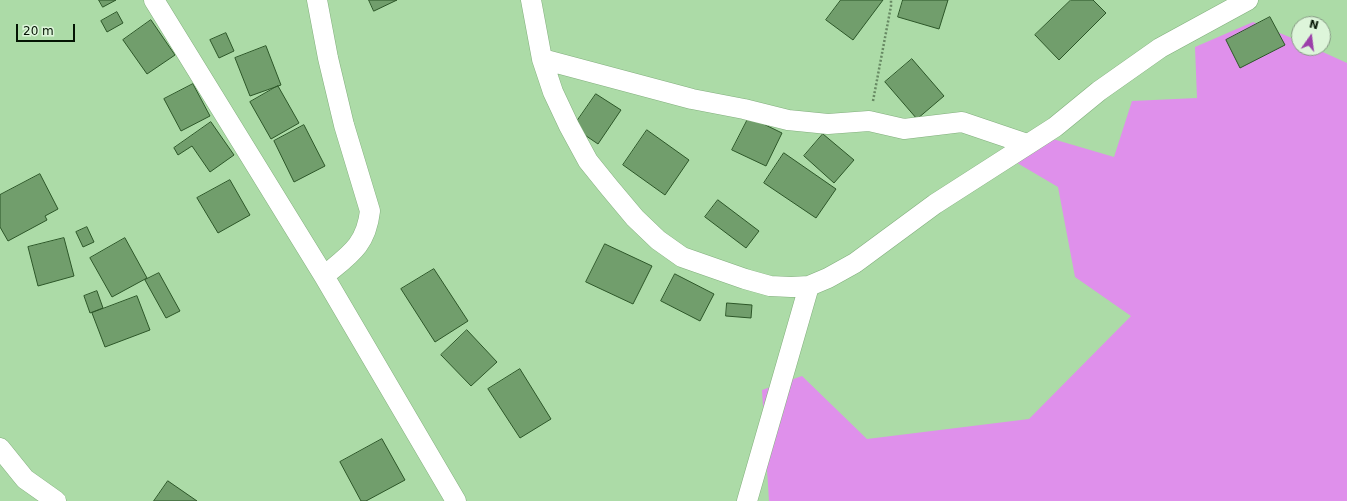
<!DOCTYPE html>
<style>
body{margin:0}
#map{position:relative;width:1347px;height:501px;overflow:hidden;background:#acdba7;font-family:"DejaVu Sans",sans-serif}
canvas{display:block}
.north{position:absolute;left:1291px;top:16px;width:40px;height:40px;box-sizing:border-box;background:#ddf5da;border:1px solid #869b84;border-radius:50%;rotate:14deg;font-size:11px;font-weight:700;line-height:16px;text-align:center;color:#041403}
.north::after{content:'';display:block;margin:auto;width:14px;height:18px;background:#9b3fa9;clip-path:polygon(50% 0,100% 100%,50% 72%,0 100%)}
.scale{position:absolute;left:16px;top:24px;width:59px;height:18px;box-sizing:border-box;border:2px solid #041403;border-top:0;padding-left:5px;font-size:12px;line-height:14px;white-space:nowrap;color:#041403;-webkit-text-stroke:3px #ddf5da;paint-order:stroke}
</style>
<div id="map">
<canvas width="1347" height="501"></canvas>
<div class="north">N</div>
<div class="scale">20 m</div>
</div>
<script>
const ctx = document.querySelector('canvas').getContext('2d');
ctx.lineJoin = 'round';
function fill(path, color) {
  ctx.fillStyle = color;
  ctx.fill(path, 'evenodd');
}
function strokePath(path, color, width, dash) {
  ctx.strokeStyle = color;
  ctx.lineWidth = width;
  ctx.lineCap = dash ? 'butt' : 'round';
  ctx.setLineDash(dash || []);
  ctx.stroke(path);
}
const green = new Path2D(`
 M1253,22L1299,41V48H1314L1347,63V501H769L762,390L802,376L867,439L1029,419L1131,316L1075,277L1058,187L1007,157L1029,132L1114,157L1132,101L1197,98L1195,47Z`);
const building = new Path2D(`
 M99,0H116L103,7Z
 M369,0H397L374,11Z
 M841,0H883L853,40L826,20Z
 M903,0H948L939,29L898,17Z
 M1071,0H1093L1106,13L1059,60L1035,35Z
 M117,12L123,23L107,32L101,21Z
 M1270,17L1285,45L1240,68L1226,40Z
 M151,20L175,55L147,74L123,40Z
 M226,33L234,51L219,58L210,40Z
 M266,46L281,85L250,96L235,58Z
 M912,59L944,96L917,119L885,82Z
 M193,84L210,116L181,131L164,99Z
 M278,86L299,123L271,139L250,102Z
 M596,94L621,110L598,144L573,127Z
 M749,117L782,133L766,166L732,150Z
 M211,122L234,155L210,172L192,146L178,155L174,148Z
 M304,125L325,166L294,182L274,141Z
 M647,130L689,160L665,195L623,165Z
 M823,134L854,160L834,183L804,156Z
 M784,153L836,189L816,218L764,183Z
 M40,174L58,209L45,216L47,220L8,241L0,227V195Z
 M230,180L250,215L218,233L197,198Z
 M718,200L759,231L746,248L705,217Z
 M87,227L94,242L83,247L76,232Z
 M64,238L74,276L38,286L28,247Z
 M125,238L147,278L112,297L90,258Z
 M605,244L652,266L633,304L586,282Z
 M434,269L468,321L435,342L401,289Z
 M159,273L180,311L166,318L145,280Z
 M675,274L714,294L700,321L661,301Z
 M97,291L103,308L90,313L84,296Z
 M137,296L150,330L105,347L92,313Z
 M727,303L752,305L751,318L726,316Z
 M467,330L497,362L471,386L441,355Z
 M520,369L551,419L520,438L488,389Z
 M382,439L405,480L366,501H361L340,462Z
 M168,481L197,501H154Z`);
const path = new Path2D(`
 M873,101L891,6V0`);
const street = new Path2D(`
 M154,0L324,276L456,501
 M317,0L328,58L344,125L370,211C366,246 349,255 324,276
 M531,0L542,59L553,92L569,126L588,161L609,187L635,218L658,240L682,257L745,279L770,286L791,287L809,286L828,278L855,263L935,204L1055,127L1099,91L1160,48L1248,0
 M542,59L692,99L744,109L788,120L828,124L869,121L904,129L962,122L1027,144
 M0,448L25,479L56,501
 M747,501L809,286`);
fill(green, '#df90eb');
fill(building, '#719e6c');
strokePath(building, '#2c5628', 1);
strokePath(street, '#82af7d', 21);
strokePath(path, '#678963', 2.5, [2, 2]);
strokePath(street, '#fff', 20);
</script>
